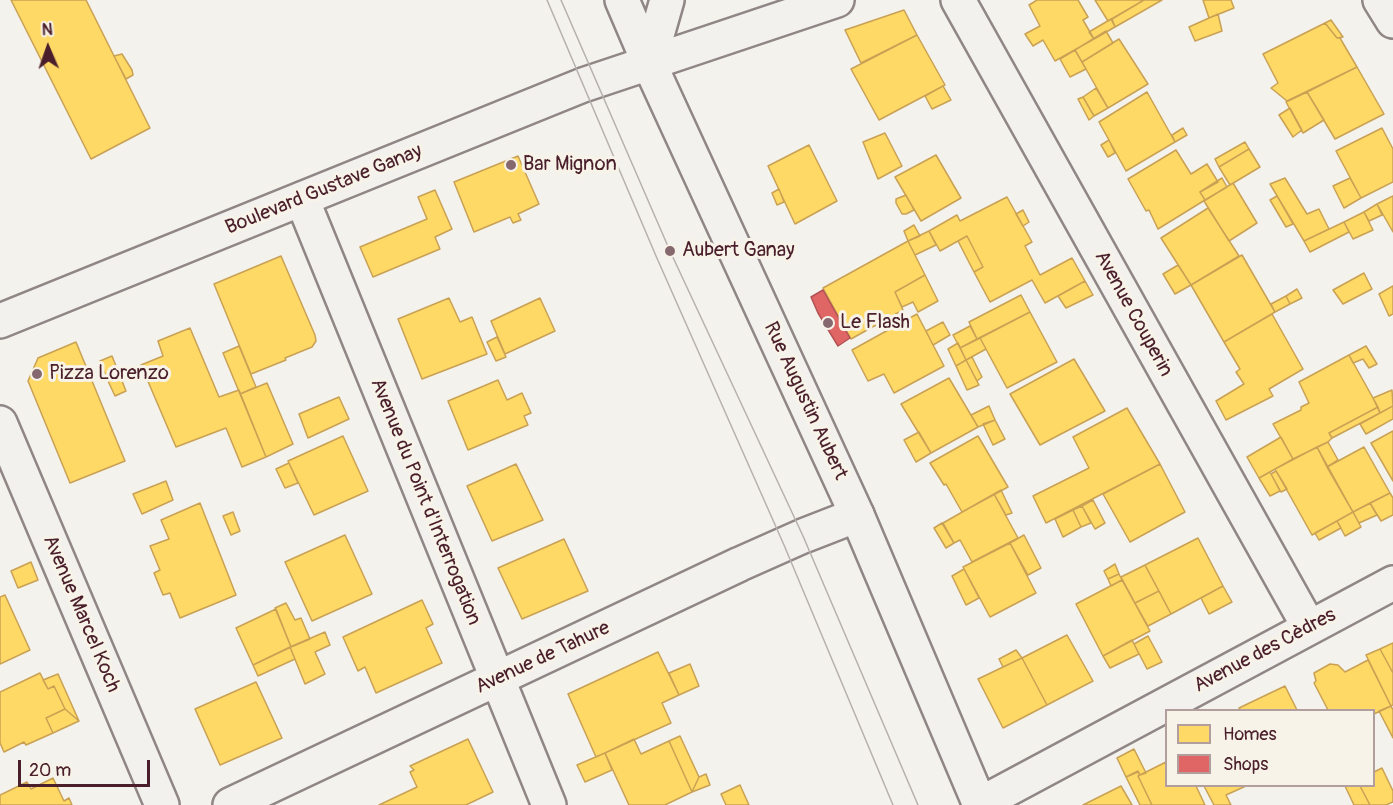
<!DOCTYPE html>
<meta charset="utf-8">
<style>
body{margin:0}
#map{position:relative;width:1393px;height:805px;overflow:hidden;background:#f4f2ec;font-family:Pangolin,sans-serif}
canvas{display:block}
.legend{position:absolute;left:1165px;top:709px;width:210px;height:78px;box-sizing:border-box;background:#f7f3e8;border:2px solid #b29e9c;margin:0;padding:8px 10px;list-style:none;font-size:18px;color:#4a1f2b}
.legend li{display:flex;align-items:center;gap:12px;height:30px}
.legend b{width:30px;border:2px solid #b29e9c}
.north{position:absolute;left:18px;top:18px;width:60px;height:60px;-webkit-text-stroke:4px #f7f3e8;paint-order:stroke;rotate:358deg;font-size:16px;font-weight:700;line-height:24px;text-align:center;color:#4a1f2b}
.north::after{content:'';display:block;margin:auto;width:21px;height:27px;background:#4a1f2b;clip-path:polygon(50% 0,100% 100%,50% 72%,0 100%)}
.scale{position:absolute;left:18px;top:760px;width:132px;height:27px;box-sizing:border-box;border:3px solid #4a1f2b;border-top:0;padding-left:8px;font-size:18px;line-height:21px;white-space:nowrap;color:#4a1f2b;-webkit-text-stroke:4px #f7f3e8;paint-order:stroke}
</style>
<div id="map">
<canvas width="1393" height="805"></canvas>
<ul class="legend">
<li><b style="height:16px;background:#ffd966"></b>Homes</li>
<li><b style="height:16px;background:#e06666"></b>Shops</li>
</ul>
<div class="north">N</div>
<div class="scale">20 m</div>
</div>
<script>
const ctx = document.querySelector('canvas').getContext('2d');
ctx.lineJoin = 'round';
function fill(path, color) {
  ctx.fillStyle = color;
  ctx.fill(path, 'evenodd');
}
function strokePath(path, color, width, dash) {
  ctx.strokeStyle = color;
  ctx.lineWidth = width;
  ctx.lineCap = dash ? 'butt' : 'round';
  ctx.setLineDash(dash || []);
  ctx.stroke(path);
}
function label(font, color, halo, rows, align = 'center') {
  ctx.font = font + ' Pangolin,sans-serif';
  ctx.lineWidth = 6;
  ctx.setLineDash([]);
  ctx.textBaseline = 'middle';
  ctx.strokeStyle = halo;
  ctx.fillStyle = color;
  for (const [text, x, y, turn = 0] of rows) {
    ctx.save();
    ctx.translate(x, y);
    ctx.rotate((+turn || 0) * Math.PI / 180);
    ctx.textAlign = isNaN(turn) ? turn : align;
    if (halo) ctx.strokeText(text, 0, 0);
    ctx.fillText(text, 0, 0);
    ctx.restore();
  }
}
const homes = new Path2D(`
 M11,0H86L150,128L91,159Z
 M1037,0H1078L1088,17L1083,20L1094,39L1055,61L1043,40L1033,46L1025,34L1040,26L1029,5Z
 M1095,0H1144L1108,21Z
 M1144,0H1162L1115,27L1112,19Z
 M1203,0H1231L1234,8L1209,18Z
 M904,10L917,35L861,63L845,30Z
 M1218,14L1222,31L1195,41L1189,27Z
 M1111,19L1115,27L1094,39L1089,32Z
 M1331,20L1343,37L1337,38L1325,23Z
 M1325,23L1337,38H1340L1357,67L1287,101L1271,88L1278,83L1263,54Z
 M1106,31L1113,43L1082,62L1075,50Z
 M917,35L945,85L879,120L851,69Z
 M1119,39L1148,84L1108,108L1082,62Z
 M1075,50L1086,69L1070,77L1060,59Z
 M122,54L132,70L133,75L126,79L114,56Z
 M1357,67L1384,114L1335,139L1307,92Z
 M943,86L951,100L932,109L925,96Z
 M1096,88L1108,108L1094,116L1083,97Z
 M1147,92L1175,142L1126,171L1099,122Z
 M1307,92L1324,120L1303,133L1286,102Z
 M1083,97L1094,116L1089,120L1078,99Z
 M1290,108L1302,130L1293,137L1279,115Z
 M1183,128L1187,135L1175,142L1172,135Z
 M1382,128L1393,149V182L1361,198L1336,151Z
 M885,133L902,166L878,179L863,142Z
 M1109,140L1115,153L1108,157L1101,145Z
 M1245,142L1249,149L1219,167L1215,159Z
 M809,145L837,201L795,224L768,166Z
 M1249,149L1260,167L1230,185L1219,167Z
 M1176,150L1191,174L1207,164L1218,182L1200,192L1205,200L1158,229L1149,210L1146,211L1128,179Z
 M936,155L961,198L921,221L895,177Z
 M518,156L539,204L518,214L521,220L513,223L510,217L474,232L454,182Z
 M1222,178L1227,187L1205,200L1200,192Z
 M1285,178L1307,214L1319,209L1329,229L1304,241L1270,184Z
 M1350,178L1361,198L1344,208L1333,186Z
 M1233,183L1257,223L1229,241L1204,201Z
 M779,189L784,202L777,205L772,193Z
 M435,190L452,229L435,237L440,249L373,277L360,247L427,219L418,197Z
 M906,195L914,210L906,214H902L896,203V199Z
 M1277,196L1293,224L1286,227L1270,200Z
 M1393,196V232L1377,204Z
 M1007,197L1032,242L1025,246L1040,275L1072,258L1085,281L1045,303L1032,280L990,302L974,272L983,267L967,236L940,251L929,231L957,215L960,221Z
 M1377,204L1382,215L1369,221L1364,212Z
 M1208,208L1239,256L1191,285L1161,238Z
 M1023,210L1029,222L1023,226L1016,214Z
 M1364,212L1373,230L1353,239L1344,222Z
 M1344,222L1349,232L1310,252L1304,241Z
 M914,225L920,236L908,241L904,231Z
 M929,231L936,245L915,255L908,241Z
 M967,236L983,267L974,272L958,241Z
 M908,241L925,275L895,292L903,310L851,339L823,288Z
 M1242,255L1275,312L1224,342L1191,285Z
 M281,256L315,335L316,341L312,347L285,358L286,360L251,374L214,284Z
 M1178,265L1191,285L1175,294L1163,274Z
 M1364,273L1372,289L1343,304L1333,290Z
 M925,275L938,301L918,312L913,302L902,307L895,292Z
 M1085,281L1093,295L1066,308L1058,296Z
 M1393,286V314L1389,316L1379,294Z
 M1297,289L1302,298L1290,304L1286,296Z
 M1021,295L1030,312L977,339L969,322Z
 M1286,296L1290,304L1275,312L1271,304Z
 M449,298L460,322L472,317L487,354L422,379L398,319Z
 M540,298L555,331L505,354L491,321Z
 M1030,312L1057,362L1007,388L980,338Z
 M917,314L944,366L894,393L884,374L868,381L852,350Z
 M1272,314L1303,369L1269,389L1273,396L1226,420L1216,401L1244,384L1236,372L1240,369L1224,342Z
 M943,322L950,335L933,345L926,331Z
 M970,326L977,339L960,348L953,335Z
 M190,328L219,397L239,390L266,457L242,467L226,428L176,447L141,365L163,356L158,341Z
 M497,337L506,357L496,361L487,342Z
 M980,338L986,349L966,360L960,348Z
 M76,342L125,461L70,483L28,381L38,358Z
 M958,343L966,360L956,366L948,349Z
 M239,346L256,387L240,394L223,353Z
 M1366,346L1377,364L1369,368L1363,359L1353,363L1349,355Z
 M1349,355L1378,407L1329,433L1332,438L1328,442L1293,459L1273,424L1301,410V407L1309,403L1299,382Z
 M112,356L120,376L108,381L100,361Z
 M972,357L982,377L977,381L966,360Z
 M1074,359L1105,411L1040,445L1010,394Z
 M966,360L979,385L967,390L956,366Z
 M120,376L126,391L115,396L108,381Z
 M949,378L978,427L931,453L901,404Z
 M498,380L507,400L522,393L531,413L524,416L528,425L468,450L448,401Z
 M267,383L293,444L266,457L240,394Z
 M1392,390L1393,406L1380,413L1373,398Z
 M339,397L349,419L308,438L299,414Z
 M989,406L995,420L978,427L971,415Z
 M1393,406V419L1366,434L1360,424Z
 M1378,407L1380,413L1332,438L1329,433Z
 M1127,408L1160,464L1046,523L1033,496L1089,468L1073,437Z
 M995,420L1005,439L993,445L983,424Z
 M1393,431V481L1371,443Z
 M919,432L931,453L916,462L904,440Z
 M343,436L368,491L314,515L288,461Z
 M978,436L1008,487L962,512L946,484L944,485L930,463Z
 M1281,437L1293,459L1259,478L1247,457Z
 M1328,442L1338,460L1327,467L1317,447Z
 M1317,447L1353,512L1312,535L1275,469Z
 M1364,447L1390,493L1353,512L1327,467Z
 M289,463L298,483L285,488L276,469Z
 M516,464L543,520L492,541L467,486Z
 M1160,464L1185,512L1130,542L1103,494Z
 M1276,471L1287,489L1281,492L1271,474Z
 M1270,472L1280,491L1270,496L1259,478Z
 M166,481L173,500L142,514L133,494Z
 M1001,490L1012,513L1006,515L994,494Z
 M1390,493L1393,498V515L1381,521L1370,503Z
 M994,494L1018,538L972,562L960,540L954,543L943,523Z
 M1093,500L1105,523L1095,529L1082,506Z
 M200,503L236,595L180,618L170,593L163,595L154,573L160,570L150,546L169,539L161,520Z
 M1370,503L1377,515L1359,523L1353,512Z
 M1082,506L1091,523L1081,527L1073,510Z
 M1073,510L1081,527L1063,537L1055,519Z
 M233,512L240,531L231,535L223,516Z
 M1353,512L1361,527L1345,536L1337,521Z
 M1337,521L1341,528L1319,540L1315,533Z
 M942,523L954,543L946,548L934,528Z
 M345,535L372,594L312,621L285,562Z
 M1024,535L1041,568L1028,575L1010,543Z
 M1198,538L1223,586L1171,614L1145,565Z
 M564,539L588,591L522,619L498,568Z
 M1010,543L1036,593L990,617L963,567Z
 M31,562L38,580L18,588L11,571Z
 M1115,564L1119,574L1108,579L1104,571Z
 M1145,565L1159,591L1135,603L1121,577Z
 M964,569L979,598L966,605L952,576Z
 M1119,574L1122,580L1111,586L1108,579Z
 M1122,580L1150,631L1103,656L1076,604Z
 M1223,586L1232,602L1209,614L1201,598Z
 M1159,591L1171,614L1148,626L1135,603Z
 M5,595L30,650L0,664V597Z
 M422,600L433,624L426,628L442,663L376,693L365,667L358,671L343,637Z
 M286,603L295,620L301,618L310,639L291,647L275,608Z
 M276,609L291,647L253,665L236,628Z
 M325,632L330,645L315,652L325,674L305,684L290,647Z
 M1067,635L1093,681L1047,705L1022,658Z
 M1148,636L1162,662L1147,669L1134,644Z
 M1132,640L1139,654L1110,668L1103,656Z
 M1393,643V673L1380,649Z
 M290,647L295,659L258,676L253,665Z
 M1380,649L1393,673V705L1391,706L1366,655Z
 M1016,650L1022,658L1003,667L999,659Z
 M658,652L679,695L662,703L671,723L596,757L568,694Z
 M1022,658L1047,705L1003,728L978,679Z
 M1368,660L1391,706L1374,714V710H1328L1314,683L1316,681L1314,673L1330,664L1338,665L1345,672Z
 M690,664L699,686L679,695L669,673Z
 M40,673L48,689L54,686L65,709L46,718L53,733L26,745L24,742L4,752L0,743V692Z
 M58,674L79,721L65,709L54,686L48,689L43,680Z
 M256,682L282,738L220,765L195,709Z
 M1285,686L1297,710H1241L1239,708Z
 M1391,706L1393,710V738L1379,711Z
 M65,709L79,721L53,733L46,718Z
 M680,736L699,777L692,792L669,741Z
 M468,739L493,792L466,805H379L417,787L410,772L414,770L410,766Z
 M634,739L641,754L669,741L692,792L665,805H629L605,753Z
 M1134,749L1146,773L1140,775L1138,771L1126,777L1117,758Z
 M605,753L612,770L585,782L577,765Z
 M1166,762V786H1196L1205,805H1152L1138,776Z
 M1382,768L1393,791V802L1386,805H1370L1360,786H1374V772Z
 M1138,772L1140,775L1138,776L1152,805H1140L1126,777Z
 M706,774L710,785L692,792L699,777Z
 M53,778L64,801L69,798L72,805H0V795L27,782L31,789Z
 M740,785L749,805H726L721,794Z
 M1121,786L1132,805H1083Z
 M1204,786H1246L1226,795L1231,805H1214Z
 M1345,786H1360L1370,805H1354Z`);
const shops = new Path2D(`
 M823,290L850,338L838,346L818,313L811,297Z`);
const minor = new Path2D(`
 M958,0L1309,627
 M1380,0L1393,21
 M649,63L837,0
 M302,199L549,805
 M0,423L162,805
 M980,804L1393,583
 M230,805L740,564L803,536L857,515`);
const tertiary = new Path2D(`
 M0,321L583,85L649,63`);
const secondary = new Path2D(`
 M622,0L649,63L857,515L980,805
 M649,63L667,0`);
const tram = new Path2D(`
 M547,0L656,256L784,545L893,805
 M561,0L670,251L803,536L918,805`);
const markers = [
 [511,165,6,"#86696f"],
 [670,251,6,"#86696f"],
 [828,323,6,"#86696f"],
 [37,374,6,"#86696f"]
];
const poiNames = [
 ["Bar Mignon",523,165],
 ["Aubert Ganay",682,251],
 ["Le Flash",840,323],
 ["Pizza Lorenzo",49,374]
];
const streetNames = [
 ["Boulevard Gustave Ganay",324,190,-22],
 ["Avenue Couperin",1133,314,61],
 ["Rue Augustin Aubert",805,401,65],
 ["Avenue du Point d'Interrogation",425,502,68],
 ["Avenue Marcel Koch",81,614,67],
 ["Avenue des Cèdres",1265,651,-28],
 ["Avenue de Tahure",543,658,-25]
];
fill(homes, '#ffd966');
strokePath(homes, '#c9a154', 1.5);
fill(shops, '#e06666');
strokePath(shops, '#b35154', 1.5);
strokePath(minor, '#8f8685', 38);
strokePath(tertiary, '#8f8685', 38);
strokePath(secondary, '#8f8685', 38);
strokePath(minor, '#f2f1ed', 33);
strokePath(tertiary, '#f2f1ed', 33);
strokePath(secondary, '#f2f1ed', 33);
strokePath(tram, '#b6b0ae', 1.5);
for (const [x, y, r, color] of markers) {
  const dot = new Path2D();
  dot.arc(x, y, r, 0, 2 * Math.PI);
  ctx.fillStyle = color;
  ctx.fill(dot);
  strokePath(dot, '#f7f3e8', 2);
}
label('20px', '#4a1f2b', '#f7f3e8', poiNames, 'left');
label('20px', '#4a1f2b', '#f7f3e8', streetNames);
</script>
